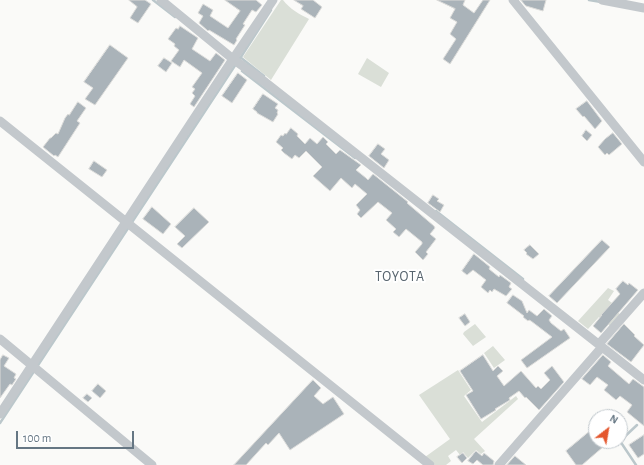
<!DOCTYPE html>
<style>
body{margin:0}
#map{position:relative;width:644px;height:465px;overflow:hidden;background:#fafaf8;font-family:"Alegreya Sans",sans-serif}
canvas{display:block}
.north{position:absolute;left:588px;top:409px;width:40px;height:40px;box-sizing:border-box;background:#fff;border:1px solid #c1c8cd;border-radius:50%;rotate:31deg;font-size:11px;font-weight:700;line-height:16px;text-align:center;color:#657683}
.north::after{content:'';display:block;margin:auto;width:14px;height:18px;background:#e4572e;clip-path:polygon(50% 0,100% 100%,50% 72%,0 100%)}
.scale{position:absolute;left:16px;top:431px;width:118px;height:18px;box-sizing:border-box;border:2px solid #657683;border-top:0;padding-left:5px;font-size:12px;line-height:14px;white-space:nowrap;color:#657683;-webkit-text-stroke:3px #fff;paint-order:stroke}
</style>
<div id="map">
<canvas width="644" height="465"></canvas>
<div class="north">N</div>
<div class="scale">100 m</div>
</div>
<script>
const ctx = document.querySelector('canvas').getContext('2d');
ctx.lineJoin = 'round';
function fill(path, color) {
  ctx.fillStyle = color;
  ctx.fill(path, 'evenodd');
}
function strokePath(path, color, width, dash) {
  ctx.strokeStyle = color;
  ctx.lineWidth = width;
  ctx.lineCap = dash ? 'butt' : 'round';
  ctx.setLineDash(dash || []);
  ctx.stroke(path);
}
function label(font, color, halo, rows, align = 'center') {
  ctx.font = font + ' "Alegreya Sans",sans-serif';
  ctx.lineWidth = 4;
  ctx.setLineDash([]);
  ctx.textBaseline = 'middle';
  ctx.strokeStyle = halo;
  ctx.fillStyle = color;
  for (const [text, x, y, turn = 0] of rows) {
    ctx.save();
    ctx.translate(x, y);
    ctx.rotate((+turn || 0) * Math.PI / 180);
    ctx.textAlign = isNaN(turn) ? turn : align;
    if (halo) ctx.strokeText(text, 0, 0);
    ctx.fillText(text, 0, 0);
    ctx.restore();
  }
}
const green = new Path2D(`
 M281,0H283C290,9 299,14 309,19L271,80L243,57Z
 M367,58L389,73L381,87L358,74Z
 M608,288L614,291L608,300L615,305L614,309L622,316L610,326L599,317L588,329L578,321Z
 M475,324L486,337L473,346L463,334L464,332Z
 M493,346L505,360L494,368L484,353Z
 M458,370L471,390L464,396L482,422L516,396L518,399L474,439L485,451L481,454L476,450L468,458L463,452L460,455L456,450L448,456L451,461L446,465H435L425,457L450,439L419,395Z`);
const stream = new Path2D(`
 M153,0L175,17
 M589,0L601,2
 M240,57L264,76
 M239,60L271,10
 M242,71L355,158
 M436,211L523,279
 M0,423L236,64
 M636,465L620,441L637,425`);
const building = new Path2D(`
 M129,0H145L151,4L138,23L130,18L137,7Z
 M225,0H256L262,5L256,12L252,10L243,24L245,25L236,39L237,40L234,45L209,30L208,31L199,23L203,16L198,13L203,4L213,10L210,16L228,28L240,11Z
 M294,0H313L322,7L315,18L301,9L303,6Z
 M437,0H465L463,5L474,13L483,0H490L450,64L443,59L456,39L450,34L457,22L450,18L455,9Z
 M521,0H546L543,11L526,6Z
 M180,26L198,38L192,49L210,61L216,53L225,60L194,107L190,104L195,96L192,93L195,89L192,87L202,73L184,60L180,67L171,61L179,50L174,46L175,44L168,39L176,28L178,29Z
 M110,45L128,58L95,105L85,99L93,88L84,82Z
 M164,58L172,63L166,72L158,66Z
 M238,73L247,80L232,103L222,96Z
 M263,94L278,104L275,108L278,110L277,113L278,114L273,122L257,113V112L253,109Z
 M587,101L602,121L595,129L584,116L583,117L576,109Z
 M78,102L86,108L77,121L80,123L58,157L55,155L54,156L43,147L50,138H51L56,133L58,134L65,118L68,114L69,115Z
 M291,128L298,134L297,136L305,144L310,138L317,144L323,137L328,142L326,144L336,154L340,150L361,165L356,170L366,178L368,180L373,174L408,202L407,203L434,226L435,228L430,234L436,239L426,252L428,254L423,260L415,252L422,244V242L406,229L399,237L393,232L396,229L386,220L392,213L378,202L361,218L357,214L360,210L356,205L367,194L355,184L352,188L341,178L330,191L313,176L322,167L306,151L299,158L295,155L292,159L284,153L281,150L283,148L276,142L281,135L283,136L285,133L286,134Z
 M586,130L592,135L587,141L582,136Z
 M613,133L622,144L609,155L607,153L605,155L598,147L605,139Z
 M378,144L385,149L381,154L389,160L384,168L369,156Z
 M94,161L107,170L102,177L89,169Z
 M433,195L439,199L437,201L444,205L440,212L428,203Z
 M152,207L171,224L163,234L143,219Z
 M194,208L209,222L182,248L177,244L185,236L175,227Z
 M602,240L610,247L557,303L549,296Z
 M530,245L539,254L533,259L526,254L527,253L524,250Z
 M474,254L490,267L489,269L499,277L500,275L511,283L509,287L512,289L506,296L494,289L492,292L490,290L488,293L481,287L486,280L473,270L467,275L462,271Z
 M623,281L628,285L629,283L638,290L601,333L593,326L602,315H601L620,294L616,289Z
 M513,295L522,301L527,313L529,310L537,316L544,309L552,316L549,320L551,323L561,331L564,329L570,338L527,368L521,360L552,337L531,321L529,320L528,321L523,317L524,316L507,303Z
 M465,314L470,322L465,326L459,318Z
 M624,324L635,335L634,336L644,345L631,362L607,344Z
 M3,355L9,358L4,366L16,374L14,378L16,379L12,385L10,384L0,398V360Z
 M483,355L493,371L498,366L503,371L497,376L504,386L521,371L536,388L538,386L541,389L550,380L544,373L552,366L564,382L539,410L526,397L525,398L519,391L509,398L510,400L495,409L496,410L481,419L466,395L473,391L460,371Z
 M603,355L611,362L608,366L629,384L633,379L644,387V426L627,412L632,405L620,396L616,400L604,390L608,385L597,377L590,385L582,379Z
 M313,380L321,388L314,396L323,404L333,397L344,414L290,450L279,433L268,445L266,443L246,465H234Z
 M98,384L106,391L100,398L92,391Z
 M87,394L92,398L88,402L83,398Z
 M596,426V441H610L582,465H576L566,451Z
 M644,435V454L638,458L629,445Z
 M476,451L482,456L484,453L494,461L493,465H483L477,460L473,464L468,461Z
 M463,453L467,458L462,463L457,457Z
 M515,456L526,465H507Z`);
const street = new Path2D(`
 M161,0L233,59L273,0
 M513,0L644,162
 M602,0L644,8
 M0,121L430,465
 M0,339L152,465
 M599,344L644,293
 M0,414L233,59L265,82L644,380
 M499,465L602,347`);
const quarterNames = [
 ["TOYOTA",400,277]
];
fill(green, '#dadfd7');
strokePath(stream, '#bbc7cb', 2.5);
fill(building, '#aab3b9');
strokePath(building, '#dcdcda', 1);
strokePath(street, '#c3c8cc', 9);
ctx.letterSpacing = '1px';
label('14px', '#57646e', '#fff', quarterNames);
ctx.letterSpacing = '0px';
</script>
